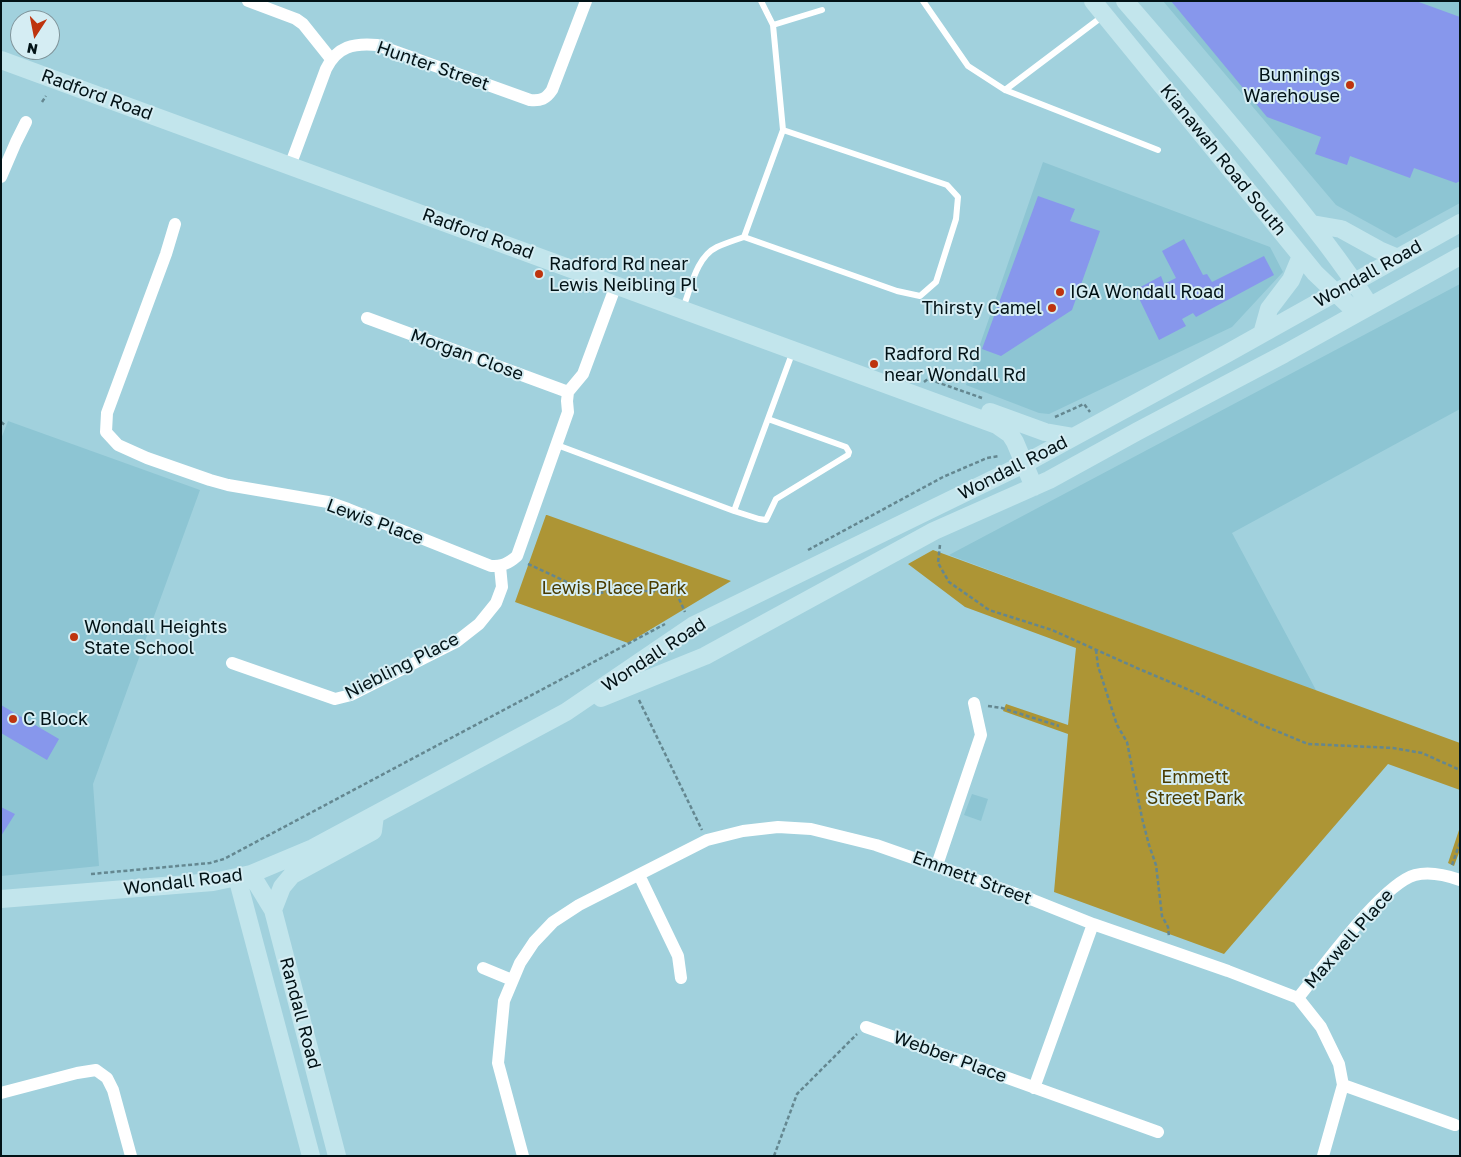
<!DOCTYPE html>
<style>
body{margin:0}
#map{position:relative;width:1461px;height:1157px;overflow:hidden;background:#a1d1dd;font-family:"Golos Text",sans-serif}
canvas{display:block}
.frame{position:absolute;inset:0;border:2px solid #021216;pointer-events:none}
.north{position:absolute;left:10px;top:10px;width:50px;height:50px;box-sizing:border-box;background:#d5edf3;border:1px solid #81959b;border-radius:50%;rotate:191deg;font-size:14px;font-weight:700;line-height:20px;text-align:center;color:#021216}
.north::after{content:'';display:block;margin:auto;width:18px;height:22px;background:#be340e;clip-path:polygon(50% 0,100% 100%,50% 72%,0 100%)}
</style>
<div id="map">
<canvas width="1461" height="1157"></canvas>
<div class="frame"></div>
<div class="north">N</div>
</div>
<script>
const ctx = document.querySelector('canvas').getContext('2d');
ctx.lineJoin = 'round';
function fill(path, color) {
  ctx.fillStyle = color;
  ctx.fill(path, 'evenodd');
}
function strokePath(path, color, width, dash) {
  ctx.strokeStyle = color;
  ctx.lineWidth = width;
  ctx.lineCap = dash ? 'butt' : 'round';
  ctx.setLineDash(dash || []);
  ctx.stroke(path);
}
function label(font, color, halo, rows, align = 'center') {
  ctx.font = font + ' "Golos Text",sans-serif';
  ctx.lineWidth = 4;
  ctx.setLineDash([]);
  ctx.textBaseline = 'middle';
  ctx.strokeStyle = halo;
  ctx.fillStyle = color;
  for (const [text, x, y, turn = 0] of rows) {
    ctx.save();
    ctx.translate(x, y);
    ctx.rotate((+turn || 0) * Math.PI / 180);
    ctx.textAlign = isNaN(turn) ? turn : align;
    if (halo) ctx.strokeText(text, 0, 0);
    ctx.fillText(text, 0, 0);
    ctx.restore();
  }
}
const built = new Path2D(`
 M1163,1H1460V203L1396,238L1336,205Z
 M1043,162L1270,247L1283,272L1232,327L1049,414L1039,413L966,385Z
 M1460,284V409L1232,533L1317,692L949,555Z
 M8,421L200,490L93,784L99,866L1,876V439Z
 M972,794L988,799L981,821L964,815Z`);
const green = new Path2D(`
 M546,515H547L731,581L628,643L515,602Z
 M933,550L1460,743V790L1388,764L1224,954L1054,892L1068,734L1003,711L1006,704L1068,725L1076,648L965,607L908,564Z
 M1460,827V850L1454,866L1448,863Z`);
const building = new Path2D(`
 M1171,1H1416L1460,17V181L1456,183L1414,168L1410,178L1350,156L1347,165L1315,154L1321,137L1267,117Z
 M1038,196L1075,209L1070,221L1100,231L1072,310L1001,356L982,349Z
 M1184,239L1203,275L1207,274L1212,282L1264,256L1274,275L1196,317L1193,313L1182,319L1186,326L1159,340L1135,290L1161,276L1164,284L1176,278L1162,251Z
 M1,705L59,739L47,760L1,733Z
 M1,807L15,814L1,836Z`);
const path = new Path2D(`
 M42,102L46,96
 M924,382L928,379L982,398
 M1055,417L1084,404L1090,412
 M1,422L6,426
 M940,545L938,563L949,582L989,610L1052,630L1139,669L1194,692L1262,725L1308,744L1393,748L1422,753L1460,770
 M808,550L943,477L987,458L999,456
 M528,564L593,594L619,590L676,592L685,612
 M1096,650L1098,666L1117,725L1127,742L1142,818L1149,845L1156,865L1162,916L1168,927L1169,937
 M639,700L702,830
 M988,706L1002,708L1059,726
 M1452,865L1460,842
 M91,874L210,863L224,859L665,624
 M774,1156L797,1094L857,1034`);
const lane = new Path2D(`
 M923,1L968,66L1005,90L1158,150
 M773,25L822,10
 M1005,90L1103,16
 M744,237L897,291L920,296L936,282L956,219L958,197L947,185L783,130
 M683,308C691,288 696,257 717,247C726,243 735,240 744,237L783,130L773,25L761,1
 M557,445L734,511L793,351
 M734,511L759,519L766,520L776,499L848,455L849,452L846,447L768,419`);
const street = new Path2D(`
 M248,1L296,19L303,24L331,59
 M290,166L326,69C337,46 354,43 377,45L530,100C541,101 546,99 552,90L586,1
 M1,177L16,142L26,122
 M175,224L166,254L107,413L106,432L118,445L147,458L210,480L228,485L328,502L348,509L491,566C502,566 508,564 517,556L568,412L567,401L568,392L583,374L616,285
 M367,318L568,392
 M232,663L335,699L351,695L456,642L479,624L496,603L502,587L500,566
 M937,865L981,735L974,703
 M639,875L678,956L681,978
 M483,968L512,980
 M1298,998C1321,970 1382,884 1415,875C1430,871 1446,875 1460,880
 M866,1027L1158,1132
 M1343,1085L1455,1125
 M1034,1088L1093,924
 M1,1093L77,1073L96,1070L107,1078L113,1090L131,1156
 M523,1156L498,1063L504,1001L520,963L534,942L553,922L579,905L707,840L743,831L778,827L811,829L876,845L1033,900L1093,924L1228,971L1298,998L1321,1027L1339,1064L1343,1085L1323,1156`);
const secondary = new Path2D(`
 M1093,1L1315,273L1357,313
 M1125,1C1177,61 1228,120 1277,181C1310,222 1342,262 1370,306
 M1,60L997,425L1010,434L1015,442L1034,487
 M1312,224L1341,229L1379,250L1398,258
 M1262,334L1269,309L1291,280L1301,256
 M990,412L1045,432L1074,437
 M601,698L705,656L934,531L1049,480L1138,431L1284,354L1460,256
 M251,874L273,910L337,1156
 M237,877L311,1156
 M1,899L213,882L251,874L313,848L566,712L694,625L1024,464L1226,354L1460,223
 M273,910L282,887L292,875L373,831L375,815`);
const markers = [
 [1350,85,5,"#be340e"],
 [539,274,5,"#be340e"],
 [1060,292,5,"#be340e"],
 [1052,308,5,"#be340e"],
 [874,364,5,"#be340e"],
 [74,637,5,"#be340e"],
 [13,719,5,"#be340e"]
];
const streetNames = [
 ["Hunter Street",433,66,19],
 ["Radford Road",97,95,20],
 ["Kianawah Road South",1223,160,51],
 ["Radford Road",478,234,20],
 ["Wondall Road",1368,274,-29],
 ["Morgan Close",467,355,20],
 ["Wondall Road",1013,468,-27],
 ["Lewis Place",375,522,20],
 ["Wondall Road",654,655,-33],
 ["Niebling Place",402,666,-27],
 ["Emmett Street",972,878,20],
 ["Wondall Road",183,882,-7],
 ["Maxwell Place",1349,939,-49],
 ["Randall Road",300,1013,75],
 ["Webber Place",950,1057,20]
];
const poiNames = [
 ["Bunnings",1340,75,"right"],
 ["Warehouse",1340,96,"right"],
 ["Radford Rd near",549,264],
 ["Lewis Neibling Pl",549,285],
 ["IGA Wondall Road",1070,292],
 ["Thirsty Camel",1042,308,"right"],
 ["Radford Rd",884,354],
 ["near Wondall Rd",884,375],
 ["Wondall Heights",84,627],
 ["State School",84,648],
 ["C Block",23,719]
];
const parkNames = [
 ["Lewis Place Park",614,588],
 ["Emmett",1195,777],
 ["Street Park",1195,798]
];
fill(built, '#8dc5d3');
fill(green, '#ad9535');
fill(building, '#8797ec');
strokePath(path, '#648790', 2.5, [4, 2.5]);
strokePath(lane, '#fff', 6);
strokePath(street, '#fff', 12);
strokePath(secondary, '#c2e5ec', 18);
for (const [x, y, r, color] of markers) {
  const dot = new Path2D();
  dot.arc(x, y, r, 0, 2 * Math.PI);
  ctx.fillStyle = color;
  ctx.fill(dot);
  strokePath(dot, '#d5edf3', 2);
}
label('18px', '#021216', '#d5edf3', streetNames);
label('18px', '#021216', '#d5edf3', poiNames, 'left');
label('18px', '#493b00', '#d5edf3', parkNames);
</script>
